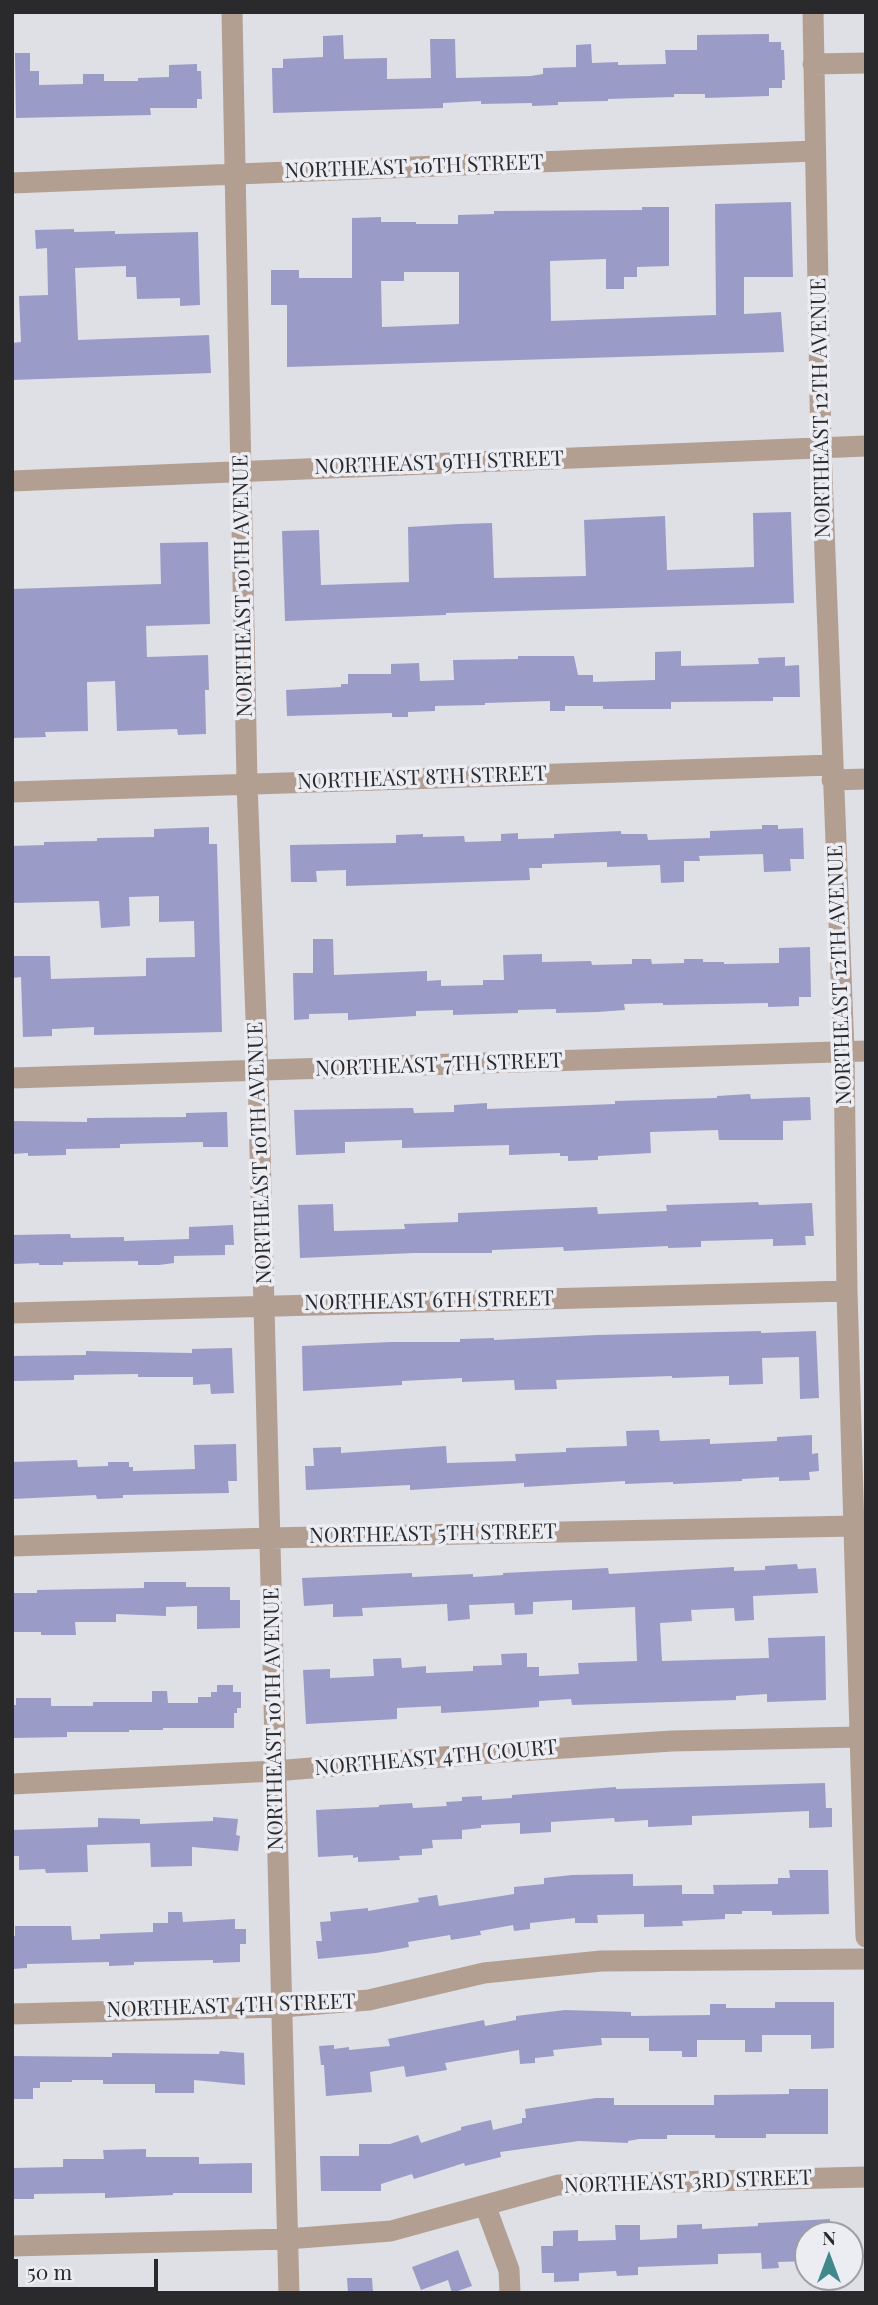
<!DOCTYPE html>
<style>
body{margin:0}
#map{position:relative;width:878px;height:2305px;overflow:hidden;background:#dfdfe6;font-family:"Playfair Display",serif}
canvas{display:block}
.frame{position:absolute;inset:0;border:14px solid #2a2a2d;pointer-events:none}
.north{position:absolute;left:794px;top:2221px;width:70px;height:70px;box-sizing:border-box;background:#ececf3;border:2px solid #9e9ea4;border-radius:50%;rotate:0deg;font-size:19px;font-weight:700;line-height:28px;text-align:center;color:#2a2a2d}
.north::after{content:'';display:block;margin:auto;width:24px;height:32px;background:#40888a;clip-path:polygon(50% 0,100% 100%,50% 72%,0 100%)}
.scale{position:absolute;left:14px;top:2259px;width:144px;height:32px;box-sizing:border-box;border:4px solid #2a2a2d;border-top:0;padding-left:9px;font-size:21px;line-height:24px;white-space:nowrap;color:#2a2a2d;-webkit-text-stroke:5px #ececf3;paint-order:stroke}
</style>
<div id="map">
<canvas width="878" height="2305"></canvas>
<div class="frame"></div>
<div class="north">N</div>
<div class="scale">50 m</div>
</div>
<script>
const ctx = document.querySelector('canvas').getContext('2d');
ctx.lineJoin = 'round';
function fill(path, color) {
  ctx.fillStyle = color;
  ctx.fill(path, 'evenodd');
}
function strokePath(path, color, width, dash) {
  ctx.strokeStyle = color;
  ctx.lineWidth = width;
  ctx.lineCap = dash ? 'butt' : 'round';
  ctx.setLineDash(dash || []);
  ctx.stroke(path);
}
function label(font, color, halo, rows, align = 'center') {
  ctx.font = font + ' "Playfair Display",serif';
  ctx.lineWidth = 7;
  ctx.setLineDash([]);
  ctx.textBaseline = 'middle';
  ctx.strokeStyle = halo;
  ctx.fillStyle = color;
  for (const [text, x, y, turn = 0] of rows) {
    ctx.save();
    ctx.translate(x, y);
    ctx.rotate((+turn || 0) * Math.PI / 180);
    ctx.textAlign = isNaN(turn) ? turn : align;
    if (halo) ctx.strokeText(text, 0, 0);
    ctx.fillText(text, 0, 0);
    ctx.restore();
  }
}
const building = new Path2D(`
 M769,34V42H781V50H784L785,80H782V88H769V96L705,98V94H674V97L608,99V101L558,102V105L532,106V103L481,104V101L443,103V108L273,113L272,68H283V59L323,57V36L343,35L344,59L387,58V79L431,78L430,39H455L456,78L531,76L543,74V68L576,67V45L591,44L592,63L618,62V65L666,64L665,50H697V35Z
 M15,53H30V71H39V85L83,84V74H104V81H138V78L169,77V65L197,64V71H201L202,99H197V108H150L151,115L16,118Z
 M791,202L793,277H744V314L781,312L784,352L287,367V305H271V270H299V278H352V218L381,217V222H416V224H458V215L494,214V211L642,210V207H669V266L637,267V277H624V289H606V259L550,261L551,321L716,315L715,204ZM404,272H459V324L382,327L381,281H404Z
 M74,229V232L115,231V234L198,232L200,305L180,306V298L137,299L136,277H126V266L75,268L78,340L209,335L211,373L12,380V343L21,342L19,296L48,295L47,248L36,249L35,230Z
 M791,512L794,603L446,613V615L285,621L282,531L319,530L321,585L409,582L408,527L458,524L492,523L494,578L586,576L584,520L665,516L667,570L754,567L753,513Z
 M208,542L210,624L146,626L147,657L208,655L209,690H205L206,734L178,735L177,729L117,731L115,681L87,682L88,731L45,732L46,737L12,738V589L161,584L160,543Z
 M681,651V666L759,664L758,658L785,657V666L799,665L800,697H773V701L671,702V709H603V706H565V711H550V701L485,703V705L435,706V711L408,712V717H392V713L287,716L286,690L341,687V684H348V674H391V664L419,663L420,681L454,680L453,660L518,659V656H574L578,675H593V682L655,680V652Z
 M762,825H778V829L803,828L804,859H790L791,871L764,872L763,854L699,856L700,861H684V882L661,883L660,865L607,867V862L542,864V868H529L530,880L346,886V870L316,871L317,882H291L290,845L396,843V835L423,834V837L464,836L465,842L501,841V834L518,833V839L554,838V834L621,831V834H647L648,840L710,838V831L762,829Z
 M209,827V844H217L222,1032L94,1035V1027L52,1029V1036L23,1037L21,977L12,978V956H50L51,979L146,976V958L195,957L194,921L159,922V896L129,897L130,926L101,928L99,901L12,903V846L44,845V842L97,841V838L154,837V829Z
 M313,939H333L334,975L427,971V981L441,980V986L483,985V980H504L503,955L542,954V962L591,961L592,965L632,964V959H651L652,964L684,963V959H703V962H724V964L779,963V948L810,947L811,997H799V1006L768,1007V1003L663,1005V1003L624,1004L625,1010L597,1012L556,1013V1009L518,1010V1013L453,1015V1010L416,1011V1016L348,1020V1013L309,1014V1019L294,1020L293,973H313Z
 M750,1094L751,1099L810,1097L811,1120L783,1121V1140H719L718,1130L650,1132L651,1153L598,1156V1160L568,1161V1156H560V1153L509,1155V1145L402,1148V1140L345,1142V1153L296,1155L294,1110L413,1108L414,1113L454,1112V1105L487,1103V1109L615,1104V1101L717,1098V1096Z
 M227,1112L228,1147H203V1142L120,1144V1148L66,1149V1155L28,1156V1153L12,1154V1121L87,1122V1118L186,1117V1113Z
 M758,1202L759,1205L812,1203L814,1236H805L806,1245L773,1246V1239L701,1241V1247L668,1248V1246L564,1251L563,1247L492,1250V1253H414L300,1258L298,1205L333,1204L334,1231L405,1229L404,1224L458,1222V1213L597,1207L598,1214L667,1211L666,1205Z
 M233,1225L234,1245H225V1255L174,1256V1263L159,1265H138V1261L63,1262V1265H39V1263L12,1264V1235L70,1234L71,1238L124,1237V1241L189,1239V1227Z
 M761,1331V1333L816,1331L819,1398L800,1399L799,1357L762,1358L763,1384L729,1385V1376L672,1378V1376L556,1380L557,1389L515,1390L514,1380L462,1382V1378L402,1381V1385L303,1391L302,1346L391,1342H460V1339L494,1338V1340L597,1335Z
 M232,1348L234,1393L211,1394L210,1384L193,1385V1377H138V1374L74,1375V1380L12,1381V1356L86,1355V1351L192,1353V1349Z
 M659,1430L660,1441L710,1439V1444L777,1441V1437L812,1435V1454L818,1453L819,1471L809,1472L810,1480L779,1481V1477L742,1479V1481L673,1484V1482L625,1484V1481L524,1487V1483L410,1490V1485L306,1490L305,1466H314L313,1448L341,1447V1453L446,1446L447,1463L516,1461L515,1454L566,1452V1448L627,1446L626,1431Z
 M236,1444L237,1481H228L229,1493L123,1495V1498L97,1499L96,1495L12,1499V1462L77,1460L78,1467L108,1466V1462H129V1467H133V1471L195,1469L194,1445Z
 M797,1564L798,1569L816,1568L818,1593L753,1596L754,1620L735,1621L734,1608L691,1610L692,1621L660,1623L662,1661L769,1658L768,1638L825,1636L826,1700L767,1702V1694L736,1696V1700L572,1705L571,1699L539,1701V1707L495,1710L441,1713V1706L397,1708V1719L306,1724L303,1670L330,1669V1678L374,1676L373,1659L401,1658L402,1668L426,1666V1673L473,1671V1666L502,1665L501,1654L527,1653V1667H539V1676L579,1674L578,1663L637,1661L635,1607L572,1610V1600L533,1602V1614L515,1615L514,1603L469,1605L470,1619L448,1621L447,1604L362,1608L363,1616L333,1617V1604L304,1606L302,1578L412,1573V1577L473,1574V1577L503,1575V1573L608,1568L609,1574L734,1567V1571L765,1570V1566Z
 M144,1582H186V1587H230V1600H240V1628L197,1629V1606L166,1607V1616L116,1614V1622H75L76,1635H41V1632H12V1593H37V1590L144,1588Z
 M217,1685H233V1692H241V1708H237V1713H234V1728H163V1730H129V1732H67V1737L12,1738V1705H16V1698H51V1706H93V1702H152V1691H167L168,1703H198V1697H211V1692H217Z
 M825,1783L826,1808H832V1827L809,1828V1811L692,1816V1825L648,1827V1820L615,1822L614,1818L551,1822V1832L520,1834V1823L481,1825V1828L462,1830V1839L432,1840L433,1848L422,1849V1855L399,1856L400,1860L358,1862V1857L353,1858V1855L318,1857L316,1810L379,1807V1805L412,1803L413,1808L447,1806L446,1802L462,1801V1797L482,1796V1800L512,1798V1795L616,1787V1789Z
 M213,1817L238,1819L236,1835L240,1836L238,1851L192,1847V1866L151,1867L150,1843L87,1845L88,1872L46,1873L45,1869L19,1870V1856H12V1830L98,1827V1818L140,1819V1824L213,1821Z
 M789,1870H828L829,1914L772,1915V1911H742V1914H725V1919L682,1921L683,1926L644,1927V1914L597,1915L598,1923H575V1918L530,1923V1929L514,1931L513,1925L480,1931L481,1935L451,1940L450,1935L408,1942L409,1947L376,1953L318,1959L316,1941H322L320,1922L331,1921L330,1912L368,1908V1911L419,1902L418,1898L437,1895L439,1906L514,1894V1887L544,1884V1878L572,1875L633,1874V1886L682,1885V1894H714L713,1885L778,1884V1878H790Z
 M168,1912H182L183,1922L235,1919V1929H246V1944H240V1962L213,1963V1960L134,1962V1965L109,1966V1962L27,1964V1968L12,1969V1936H15V1926H71L72,1940L100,1939V1934L153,1932V1923H168Z
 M775,2002H834V2048L811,2049V2035H762V2052H745V2040H697V2057H682V2051H649V2038H601L602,2045L553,2050L554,2056L535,2058V2063L520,2064L519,2050L445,2063L447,2070L406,2077L404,2066L370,2072L372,2092L326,2096L324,2065H321L319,2046L334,2045V2049L349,2047V2050L390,2046L388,2039L484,2020L485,2026L516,2020V2016L565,2010L631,2012V2016L710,2015V2004H726V2008H775Z
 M220,2051L244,2053L245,2085L194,2080V2093H155V2084H103V2080H72V2082H40V2088H33V2099H12V2056L112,2057V2053L219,2054Z
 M789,2089H828V2134H766V2138H715V2135H667V2139H639L628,2141V2143L579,2141L500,2152L501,2157L465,2166L464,2163L414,2179L412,2174L381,2184V2191H321L320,2156H359V2144H390L418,2135L421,2143L461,2130V2127L491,2120L493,2130L522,2123V2118H526L525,2109L596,2098H614V2105H714V2095L789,2094Z
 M146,2149V2157H199V2164L252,2163V2193H173V2195L105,2198V2193L34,2194V2199H12V2168L63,2167V2159H104L103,2150Z
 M830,2219V2235H808V2261L778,2262L779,2268L762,2269L761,2253L718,2254V2264L638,2267V2275L617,2276L616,2271L579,2273V2281L554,2282V2273H542L541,2246H553V2231L578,2230V2241L616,2240L615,2225H640V2240L677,2238V2225L702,2224V2229L758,2226V2223Z
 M458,2250L472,2286L452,2293L448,2280L421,2290L412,2267Z
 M347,2278H372L373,2293H348Z`);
const minor = new Path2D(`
 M232,12L247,783L258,1070L289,2293
 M813,12L821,448L844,1052L847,1291L866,1937
 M813,64L866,63
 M12,183L815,151
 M12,481L866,446
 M832,780L866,779
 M12,792L832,765
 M12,1078L866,1051
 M12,1313L847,1291
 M12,1546L269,1538L854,1526
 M12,1784L275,1771L503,1752L672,1741L860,1737
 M12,2014L282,2007L369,2000L484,1973L601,1961L866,1959
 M485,2205L509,2270L510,2293
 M12,2246L287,2239L391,2231L558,2185L866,2177`);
const streetNames = [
 ["NORTHEAST 10TH STREET",414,167,-2],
 ["NORTHEAST 12TH AVENUE",821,408,-91],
 ["NORTHEAST 9TH STREET",439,463,-2],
 ["NORTHEAST 10TH AVENUE",243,586,-91],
 ["NORTHEAST 8TH STREET",422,778,-2],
 ["NORTHEAST 12TH AVENUE",840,975,-92],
 ["NORTHEAST 7TH STREET",439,1065,-2],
 ["NORTHEAST 10TH AVENUE",260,1153,-92],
 ["NORTHEAST 6TH STREET",429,1301,-1],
 ["NORTHEAST 5TH STREET",433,1534,-1],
 ["NORTHEAST 10TH AVENUE",274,1719,-91],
 ["NORTHEAST 4TH COURT",436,1758,-5],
 ["NORTHEAST 4TH STREET",231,2006,-2],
 ["NORTHEAST 3RD STREET",688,2182,-2]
];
fill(building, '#9b9bc8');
strokePath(minor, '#b29f92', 21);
label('21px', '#2a2a2d', '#ececf3', streetNames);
</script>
